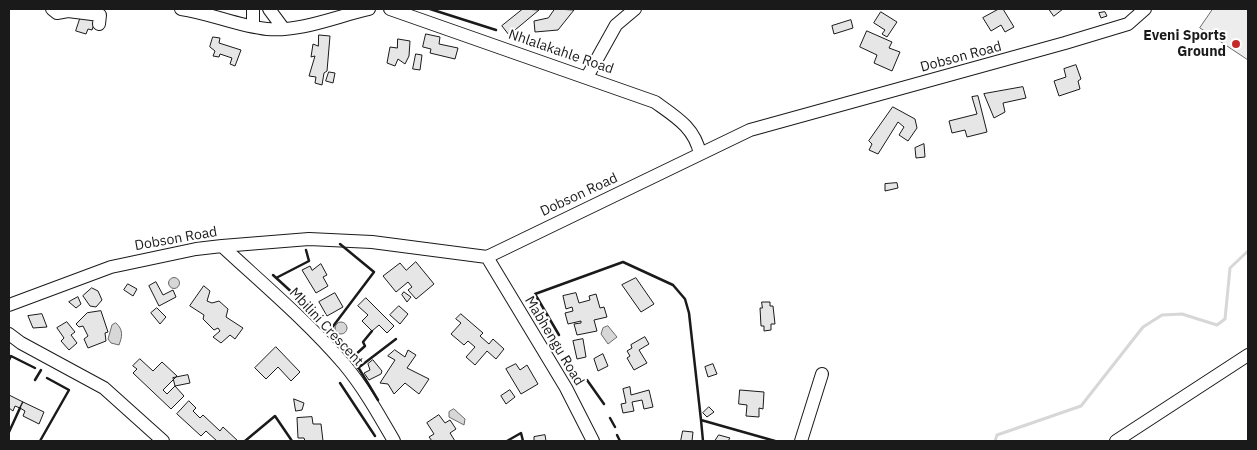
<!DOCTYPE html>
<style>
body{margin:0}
#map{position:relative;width:1257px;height:450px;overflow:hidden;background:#fff;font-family:"IBM Plex Sans",sans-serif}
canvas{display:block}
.frame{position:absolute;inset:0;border:10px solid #1a1a1a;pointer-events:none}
</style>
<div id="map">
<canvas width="1257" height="450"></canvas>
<div class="frame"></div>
</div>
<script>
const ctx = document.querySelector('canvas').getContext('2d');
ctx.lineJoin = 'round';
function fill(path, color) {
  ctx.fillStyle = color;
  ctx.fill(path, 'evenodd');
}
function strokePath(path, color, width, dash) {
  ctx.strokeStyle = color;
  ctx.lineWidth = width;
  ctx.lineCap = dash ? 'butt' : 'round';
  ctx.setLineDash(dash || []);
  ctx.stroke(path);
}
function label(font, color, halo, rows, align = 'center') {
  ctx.font = font + ' "IBM Plex Sans",sans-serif';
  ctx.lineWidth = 4;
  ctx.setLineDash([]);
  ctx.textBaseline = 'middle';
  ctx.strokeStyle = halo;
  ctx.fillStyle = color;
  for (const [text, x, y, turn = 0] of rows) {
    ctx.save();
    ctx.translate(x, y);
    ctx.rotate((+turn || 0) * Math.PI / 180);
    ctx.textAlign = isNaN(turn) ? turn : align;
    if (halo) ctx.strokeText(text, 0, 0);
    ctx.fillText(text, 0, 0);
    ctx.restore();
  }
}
const built = new Path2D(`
 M1213,9H1248V60L1200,28Z`);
const water = new Path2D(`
 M168.5 283a5.5 5.5 0 1 1 11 0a5.5 5.5 0 1 1-11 0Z
 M335 328a6 6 0 1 1 12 0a6 6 0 1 1-12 0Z
 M116,323C124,330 122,337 119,345L111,343L108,339L112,325Z
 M608,326L617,337L608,344L601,334L603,328Z
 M454,409L465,419L464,425L449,417V412Z`);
const stream = new Path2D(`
 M995,441L997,435L1081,406L1143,327L1162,315L1182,314L1217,325L1225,319L1230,268L1248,251`);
const building = new Path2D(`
 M523,9L539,10L509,35L502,26Z
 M555,9L574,10L558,30L535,32L534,21L548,18Z
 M999,9H1003L1014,27L1005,32L1001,25L991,31L983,18Z
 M1049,9H1063L1054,16Z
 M881,12L897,22L887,37L882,34L885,30L874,23Z
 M1105,12L1107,16L1101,18L1099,13Z
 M81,16L95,21L92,30L88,29L86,34L76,31Z
 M851,20L853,28L834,34L832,26Z
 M867,31L892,42L889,48L900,52L892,71L874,63L877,55L860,47Z
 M426,34L440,37L439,44L458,48L455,59L430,53L431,49L423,47Z
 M319,35L330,36L327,71L324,73L322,85L315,83L316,77L309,76L315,56L311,57L313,44L318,46Z
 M213,37L220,38L219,43L241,50L235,66L230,64L232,58L220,54L219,57L213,56L215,51L210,47Z
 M398,39L410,41L409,56L405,64L398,59L395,66L387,63L390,47L397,48Z
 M416,54L422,55L420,70L413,69Z
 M1076,65L1081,79L1078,81L1080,89L1059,96L1054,81L1066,77L1064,69Z
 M329,72L335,73L333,83L326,81Z
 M1023,87L1026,98L1003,103L1005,112L994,118L984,94Z
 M978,96L987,132L967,137L965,130L952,133L949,121L977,114L972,97Z
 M893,107L915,119L917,128L908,141L899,135L904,127L898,122L878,154L869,150L872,144L869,141Z
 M924,144L925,157L916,158L915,148Z
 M897,183L898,188L885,191V184Z
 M416,262L434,284L416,299L408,290L412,287L408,282L396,292L383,276L400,263L406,270Z
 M321,264L327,275L323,277L328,286L316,293L302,270L310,266L312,270Z
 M636,278L654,304L641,312L622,285Z
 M156,282L163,295L173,290L176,297L159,306L149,286Z
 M128,284L137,289L133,296L124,290Z
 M204,286L210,291L207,301L212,303L219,301L228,309L226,317L243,328L235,339L230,335L221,343L213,337L220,331L218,328L214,330L203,319L204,315L190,306Z
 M92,288L98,291L102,300L96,307L90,306L83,296Z
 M404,292L411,297L407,302L402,295Z
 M335,293L343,307L327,316L319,302Z
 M576,293L579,303L590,300L589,296L596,294L600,308L604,307L607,317L594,320L597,331L577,335L574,324L581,323V321L568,324L565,313L573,311L572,307L566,309L563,296Z
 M78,297L81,304L76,308L69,302Z
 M366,298L394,326L387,333L379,325L372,331L362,321L368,315L358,306Z
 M762,302H770V306H773L775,324H771V330L764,331V326H761L760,308H762Z
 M399,306L408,314L400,324L390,315Z
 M157,308L166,317L160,324L151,313Z
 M101,311L108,332L105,333L106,341L88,348L84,339L88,336L83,326L79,327L76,324L87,313Z
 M42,314L47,327L33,328L28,316Z
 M461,314L483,333L480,336L489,344L493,339L504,349L496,359L487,351L475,365L466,357L475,347L468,341L464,345L451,334L461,323L456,319Z
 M67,322L75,332L71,335L77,343L69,350L61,341L64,338L57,328Z
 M645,337L649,344L639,350L647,363L634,370L627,358L630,356L627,351L632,348L631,345Z
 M583,339L586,357L577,359L573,341Z
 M276,347L300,372L291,381L278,367L266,379L255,368Z
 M395,350L405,357L408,350L416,355L407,368L429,379L419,394L405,383L394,394L388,384L380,383L395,360L388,356Z
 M603,354L608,366L598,371L594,359Z
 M140,359L153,371L162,362L177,376L163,390L167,394L175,386L184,396L171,409L133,373L137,369L133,366Z
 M373,360L382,371L381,374L369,380L364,373L370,370L368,364Z
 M516,364L520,370L527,365L538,384L521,394L506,369Z
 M713,364L717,374L708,377L705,367Z
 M188,375L190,383L175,386L173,378Z
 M630,387L631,395L649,390L653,407L644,409L642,400L632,402L634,411L623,413L621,404L626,403L623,389Z
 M510,390L515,397L506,404L501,396Z
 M740,390L764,392L763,409L759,408V417L746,416L747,405L739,404Z
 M9,395L23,402L20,408L15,406L13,411L9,408Z
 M294,399L304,403L302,410L296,411Z
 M189,401L196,408L193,411L200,418L203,415L220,431L223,427L238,441H217L206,431L201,436L177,414Z
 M23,402L44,412L39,424L23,416L25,411L20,408Z
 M709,407L714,412L707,417L703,413Z
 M439,415L445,423L450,420L456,429L450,433L455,441H432L429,437L434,434L427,423Z
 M312,417L313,424H321L323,441H305L304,438H298L297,418Z
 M683,431L693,432L692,441H681Z
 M545,435L546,441H534V437Z
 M719,435L730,438L728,441H715Z`);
const minor = new Path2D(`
 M52,9L57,13L68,11L100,15L99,24
 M181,9C210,13 237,26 267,29C301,32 337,16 369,9
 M253,9V26
 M269,9L283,28
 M390,9L655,102C676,117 695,128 700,154
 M587,77L616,25L635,9
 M222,246C263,284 307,321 344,364C364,388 379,415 394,441
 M487,257L566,388L593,441
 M9,305L111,267L196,249L222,246L309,239L372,242L487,257L750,130L1065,43L1128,24L1145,9
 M9,334L21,343L104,388L163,441
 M801,441L822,374
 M1116,441L1248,355`);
const wall = new Path2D(`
 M430,9L496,30
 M273,275L308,307
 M276,278L309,261L306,250
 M559,335L535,294L623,262L673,285L685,299L689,313L701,420
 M338,336L331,329L374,272L340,244
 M342,343L354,356L365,346L363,342L372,331
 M9,360L11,356L35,368
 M355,362L378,400
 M358,368L396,339
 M35,380L41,370
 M587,380L604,404
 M340,383L375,436
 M610,418L615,427
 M9,432L20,408
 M617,435L620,441
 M40,441L69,390L47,378
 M245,441L275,416L292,441
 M507,441L521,433L523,441
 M703,441L701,420L775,441`);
const markers = [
 [1236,44,5,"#c62828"]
];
const poiNames = [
 ["Eveni Sports",1226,36],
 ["Ground",1226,52]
];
const streetNames = [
 ["Nhlalakahle Road",561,52,19],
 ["Dobson Road",961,57,-15],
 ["Dobson Road",579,195,-25],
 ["Dobson Road",176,239,-10],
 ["Mbilini Crescent",326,327,47],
 ["Mabhengu Road",554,341,59]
];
fill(built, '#ededed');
strokePath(built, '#6a6a6a', 1);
fill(water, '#d7d7d7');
strokePath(water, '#6a6a6a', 1);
strokePath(stream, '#d7d7d7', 3);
fill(building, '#e6e6e6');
strokePath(building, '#1a1a1a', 1);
strokePath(minor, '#1a1a1a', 14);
strokePath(minor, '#fff', 12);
strokePath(wall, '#1a1a1a', 2.5);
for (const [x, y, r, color] of markers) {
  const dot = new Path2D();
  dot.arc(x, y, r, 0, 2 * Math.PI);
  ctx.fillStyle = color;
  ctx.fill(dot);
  strokePath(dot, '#fff', 2);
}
label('bold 14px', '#1a1a1a', '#fff', poiNames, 'right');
label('14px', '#1a1a1a', '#fff', streetNames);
</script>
